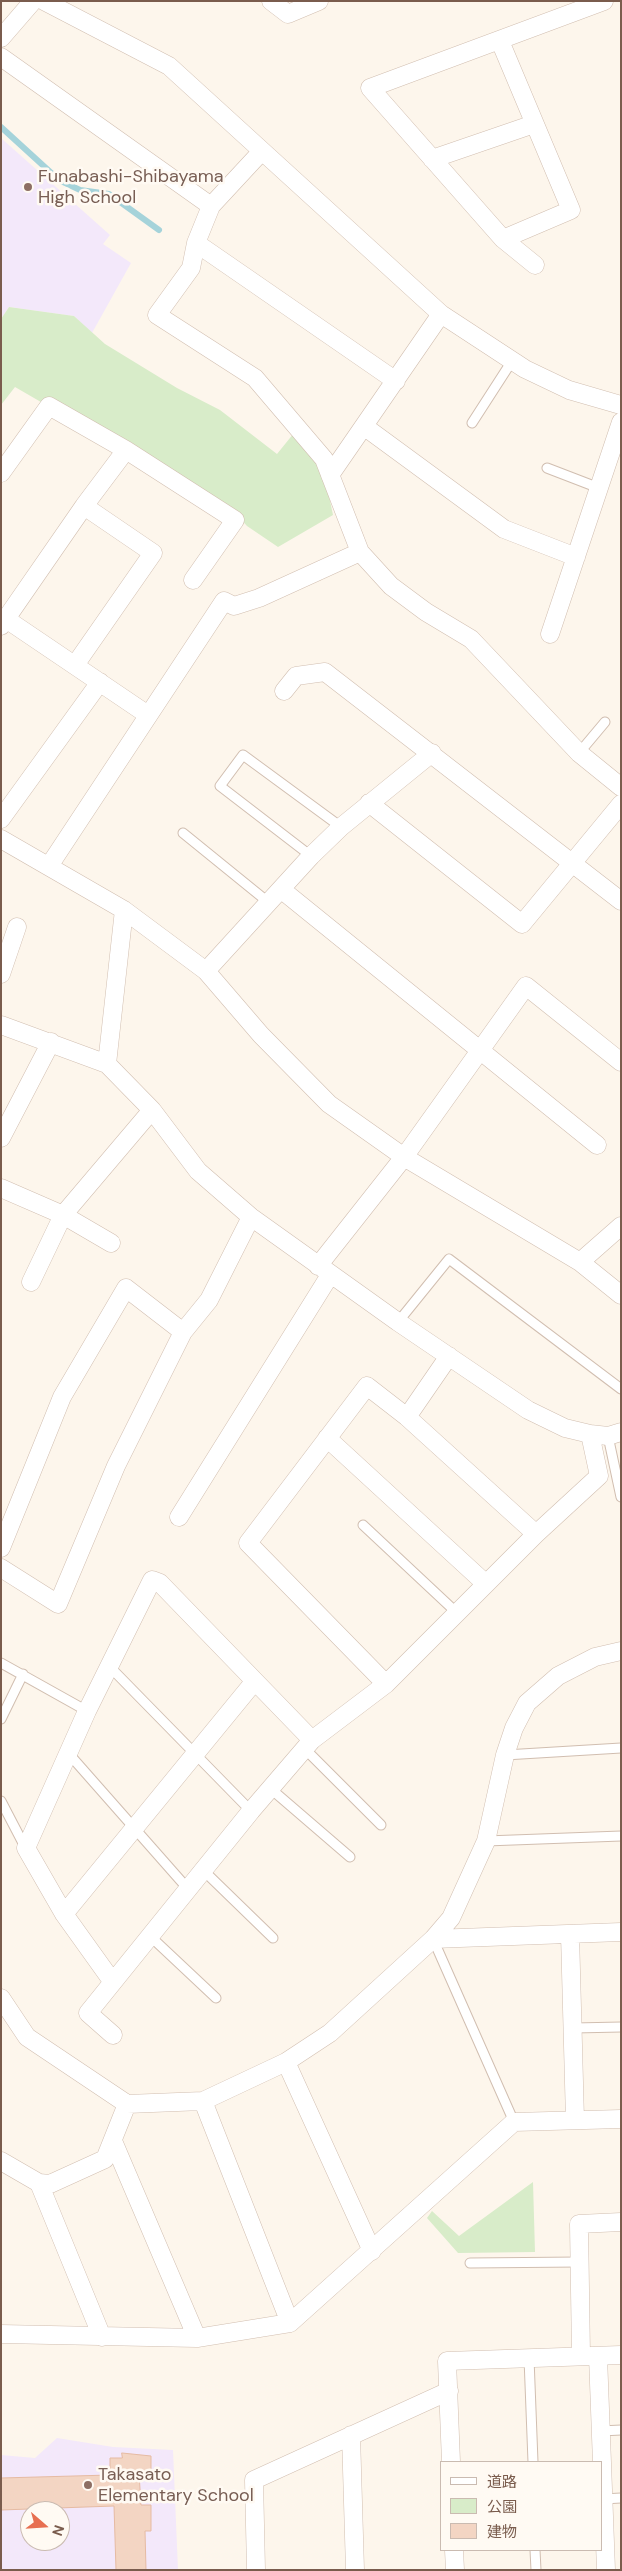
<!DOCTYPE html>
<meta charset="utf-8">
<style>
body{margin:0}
#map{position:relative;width:622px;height:2571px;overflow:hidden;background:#fdf6ec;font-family:"DM Sans","Noto Sans JP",sans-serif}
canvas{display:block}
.frame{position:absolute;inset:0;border:2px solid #7a5c4d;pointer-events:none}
.legend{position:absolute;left:440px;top:2461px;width:162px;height:90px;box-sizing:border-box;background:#fffaf3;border:1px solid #cabbb1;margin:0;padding:6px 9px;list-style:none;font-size:15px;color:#7a5c4d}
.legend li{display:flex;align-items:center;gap:10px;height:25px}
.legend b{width:25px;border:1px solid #cabbb1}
.north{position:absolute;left:20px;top:2501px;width:50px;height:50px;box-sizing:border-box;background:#fffaf3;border:1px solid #cabbb1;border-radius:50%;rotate:109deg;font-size:14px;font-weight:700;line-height:20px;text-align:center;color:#7a5c4d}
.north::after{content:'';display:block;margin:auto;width:18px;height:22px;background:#e76f51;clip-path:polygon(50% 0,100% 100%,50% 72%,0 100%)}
</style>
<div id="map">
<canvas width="622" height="2571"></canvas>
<div class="frame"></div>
<ul class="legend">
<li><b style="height:6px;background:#fff"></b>道路</li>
<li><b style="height:14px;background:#d8ecc9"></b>公園</li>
<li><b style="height:14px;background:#f3d5c3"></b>建物</li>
</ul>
<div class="north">N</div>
</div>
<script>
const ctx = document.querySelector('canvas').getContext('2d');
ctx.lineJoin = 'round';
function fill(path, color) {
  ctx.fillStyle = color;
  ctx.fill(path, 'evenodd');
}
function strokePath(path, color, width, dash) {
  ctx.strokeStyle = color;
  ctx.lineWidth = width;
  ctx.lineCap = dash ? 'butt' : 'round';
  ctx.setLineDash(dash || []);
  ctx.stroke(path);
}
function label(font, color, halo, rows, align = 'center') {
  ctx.font = font + ' "DM Sans",sans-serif';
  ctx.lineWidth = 5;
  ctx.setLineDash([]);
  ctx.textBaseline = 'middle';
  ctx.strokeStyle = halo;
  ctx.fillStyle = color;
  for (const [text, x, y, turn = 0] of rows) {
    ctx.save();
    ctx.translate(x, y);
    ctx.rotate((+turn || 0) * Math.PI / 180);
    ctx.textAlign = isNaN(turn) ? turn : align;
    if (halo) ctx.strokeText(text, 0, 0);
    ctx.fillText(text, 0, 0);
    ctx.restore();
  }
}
const education = new Path2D(`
 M1,138L110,235L103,244L131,263L92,333L74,316L9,307L1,319Z
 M57,2438L113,2447L173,2450L178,2570H1V2455L35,2458ZM30,2511H60V2541H30Z`);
const green = new Path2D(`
 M9,307L74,316L105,344L177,388L220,410L277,454L294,433L318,460L325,477L333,515L278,547L247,526L238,516L15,387L1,405V319Z
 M533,2182L535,2252L458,2253L427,2218L432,2211L459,2236Z`);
const stream = new Path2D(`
 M1,127L59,180L80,190L109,194L159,230`);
const building = new Path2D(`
 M122,2453L151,2456V2472L139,2473L141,2505H151V2531H145L146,2570H116L114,2506L1,2510V2478L110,2475V2458H122Z`);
const lane = new Path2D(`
 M472,423L512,361
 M547,468L599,488
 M579,753L605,722
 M183,833L268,902
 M311,856L220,786L243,755L341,827
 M398,1322L449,1259L621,1389
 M608,1436L621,1497
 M363,1525L457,1613
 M1,1663L87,1711
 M109,1666L251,1811
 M1,1719L23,1674
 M304,1748L381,1825
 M69,1754L188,1889
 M505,1755L621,1748
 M271,1789L350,1857
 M1,1801L25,1847
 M486,1841L621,1836
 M203,1870L273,1938
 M150,1936L216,1998
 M433,1939L514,2122
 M574,2028L621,2027
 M470,2263L579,2262
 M529,2358L533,2462
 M601,2431L621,2430
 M603,2499L621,2498
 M535,2550L536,2570`);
const street = new Path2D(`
 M44,1L169,66L441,314L525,369L569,390L621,405
 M271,1L288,14L319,1
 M1,38L33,1
 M500,41L571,210L503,239
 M1,57L211,206
 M262,151L211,206L196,243L191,268L157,315L255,378L324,459L360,552L391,586L426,612L471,639L579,753L621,787
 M432,159L534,124
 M196,243L396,381
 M535,265L503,239L370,88L604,1
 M365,427L504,529L576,557
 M1,473L49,406L126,450L235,520L193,580
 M330,475L441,314
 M6,619L148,715
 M1,626L84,506L126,450
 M550,634L621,422
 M75,665L153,553L84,506
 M284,691L296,676L325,672L621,901
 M369,803L522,924L621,804
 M1,819L100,682
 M1,839L124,910L206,971L261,1035L329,1104L404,1157L580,1262L621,1295
 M49,866L224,601L234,606L259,598L360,552
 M282,890L597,1145
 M206,971L311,856L341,827L432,753
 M1,974L17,927
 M1,1025L107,1064L152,1110L198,1171L251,1217L398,1322L528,1410L565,1428L590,1434L608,1436L621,1432
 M107,1064L124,910
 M1,1138L51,1042
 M1,1188L63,1215L111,1243
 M580,1262L621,1226
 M318,1266L404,1157L526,986L621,1062
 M31,1282L63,1215L152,1110
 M407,1417L449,1356
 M327,1438L486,1584
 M179,1517L330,1275
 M1,1548L62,1397L126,1288L183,1332
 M1,1568L58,1604L116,1466L183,1332L209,1300L251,1217
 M386,1684L248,1543L367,1386L407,1417L536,1534
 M64,1914L254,1682
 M570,1934L575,2120
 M433,1939L621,1932
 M112,1981L64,1914L26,1848L87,1711L152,1580L160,1583L312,1740
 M1,1998L27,2037L127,2104L203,2101L286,2062L330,2033L433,1939L451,1918L486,1841L505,1755L514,1728L527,1703L558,1676L595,1657L621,1651
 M113,2035L88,2013L251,1811L312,1740L386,1684L536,1534L599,1476L590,1434
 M286,2062L372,2251
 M203,2101L290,2323
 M113,2141L197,2338
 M1,2161L39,2183L50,2184L105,2159L127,2104
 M39,2183L102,2337
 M1,2334L197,2338L290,2323L514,2122L621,2119
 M581,2356L579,2224L621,2222
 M598,2356L606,2570
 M351,2435L355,2570
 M451,2462L447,2361L621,2355
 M454,2550L455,2570
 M256,2570L254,2480L449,2391`);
const markers = [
 [28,187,5,"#8d6e63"],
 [88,2485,5,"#8d6e63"]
];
const educationNames = [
 ["Funabashi-Shibayama",38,177],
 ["High School",38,198],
 ["Takasato",98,2475],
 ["Elementary School",98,2496]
];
fill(education, '#f3e8fa');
fill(green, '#d8ecc9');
strokePath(stream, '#a5d3da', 6);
fill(building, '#f3d5c3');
strokePath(building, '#e6bba3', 1);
strokePath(lane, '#d1beb0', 11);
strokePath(street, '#d1beb0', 19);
strokePath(lane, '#fff', 9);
strokePath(street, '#fff', 18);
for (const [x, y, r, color] of markers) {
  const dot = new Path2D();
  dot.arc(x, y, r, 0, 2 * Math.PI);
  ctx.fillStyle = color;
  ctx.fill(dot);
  strokePath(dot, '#fffaf3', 2);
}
label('18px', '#785e54', '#fffaf3', educationNames, 'left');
</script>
